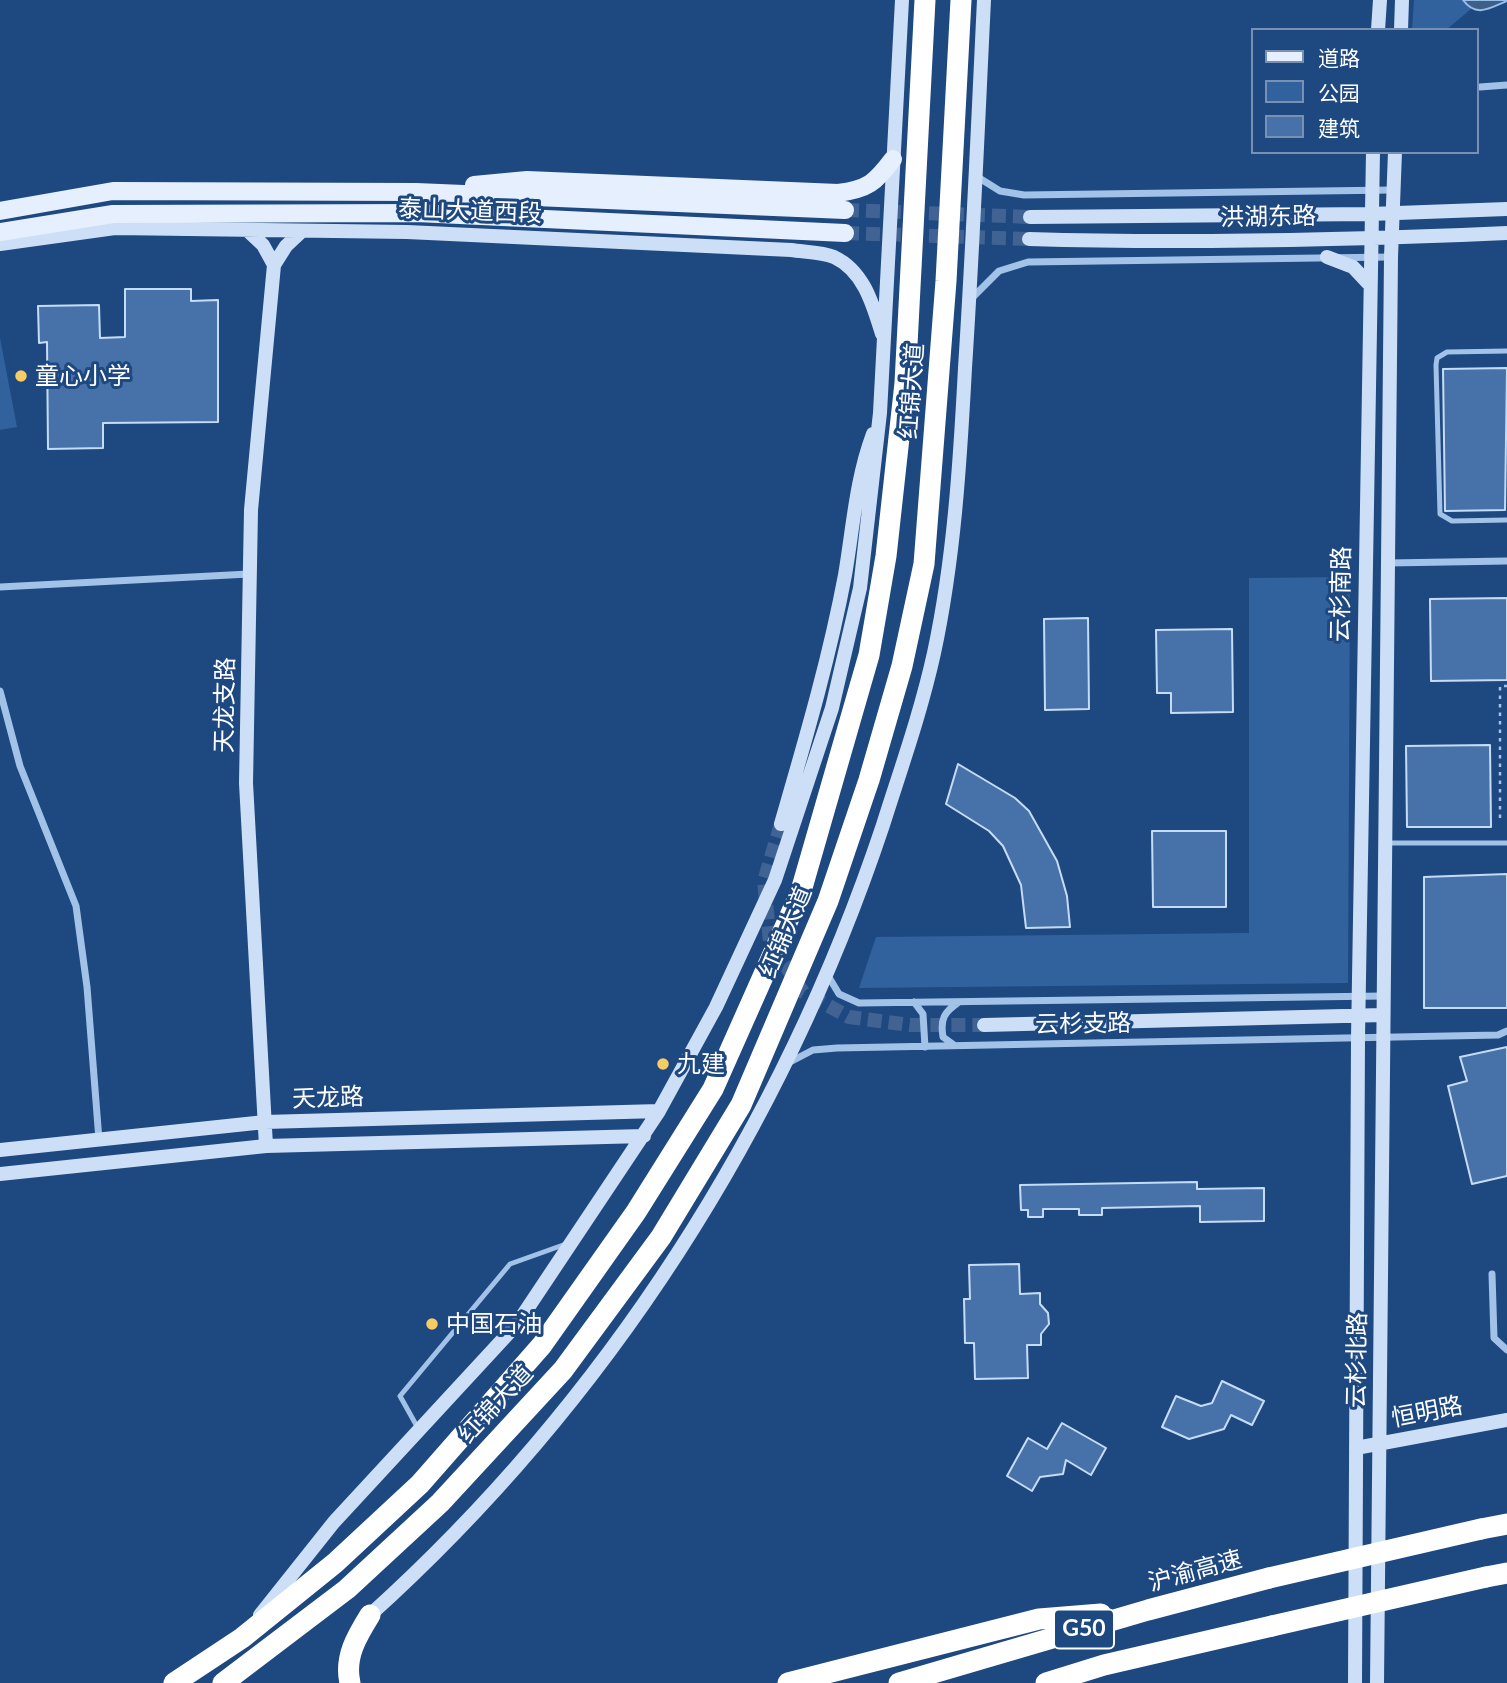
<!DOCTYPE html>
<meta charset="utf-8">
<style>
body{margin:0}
#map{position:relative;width:1507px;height:1683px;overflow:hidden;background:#1e4880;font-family:Lato,"Noto Sans SC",sans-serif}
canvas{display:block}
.legend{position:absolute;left:1251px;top:28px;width:228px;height:126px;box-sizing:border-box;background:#1e4880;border:2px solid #7891b3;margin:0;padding:9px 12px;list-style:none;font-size:21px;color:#fff}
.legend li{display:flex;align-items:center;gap:14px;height:35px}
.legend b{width:35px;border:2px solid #7891b3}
</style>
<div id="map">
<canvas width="1507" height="1683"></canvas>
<ul class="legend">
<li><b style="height:9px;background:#e5effe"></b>道路</li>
<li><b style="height:19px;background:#31629e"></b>公园</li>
<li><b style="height:19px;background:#4672a9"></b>建筑</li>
</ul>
</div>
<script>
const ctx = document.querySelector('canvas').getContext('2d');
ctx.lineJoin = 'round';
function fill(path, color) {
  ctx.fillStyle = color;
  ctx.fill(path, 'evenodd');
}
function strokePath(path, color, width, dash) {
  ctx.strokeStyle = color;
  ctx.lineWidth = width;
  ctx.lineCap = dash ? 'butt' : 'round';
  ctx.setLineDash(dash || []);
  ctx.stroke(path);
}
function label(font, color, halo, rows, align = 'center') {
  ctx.font = font + ' Lato,"Noto Sans SC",sans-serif';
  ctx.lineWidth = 6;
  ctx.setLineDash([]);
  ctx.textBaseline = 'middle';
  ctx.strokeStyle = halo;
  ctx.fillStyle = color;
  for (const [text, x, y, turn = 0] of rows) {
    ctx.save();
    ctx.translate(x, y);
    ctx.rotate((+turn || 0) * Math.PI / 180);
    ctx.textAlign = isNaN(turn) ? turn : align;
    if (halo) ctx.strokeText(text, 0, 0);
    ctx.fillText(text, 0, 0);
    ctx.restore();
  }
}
const green = new Path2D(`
 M1414,0H1463L1471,9L1446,30H1412Z
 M0,338L17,427L0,430Z
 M1350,577L1348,983L859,988L876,937L1249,933V578Z`);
const water = new Path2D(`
 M1463,0H1507V1C1490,8 1476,18 1463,0Z`);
const building = new Path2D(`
 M125,289H191V301L218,300V422L103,423V448L48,449L47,342L39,343L38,306L99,305L100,338L125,337Z
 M1507,368L1505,510L1445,511L1443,369Z
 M1507,598V680L1431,681L1430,599Z
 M1088,618L1089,709L1045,710L1044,619Z
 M1232,629L1233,712L1171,713V693H1157L1156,630Z
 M1490,745L1491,827H1407L1406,746Z
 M958,764L1015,798L1029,811L1057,861L1067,896L1070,927L1026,928L1021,885L1003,846L989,831L946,804Z
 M1152,831H1226V907H1153Z
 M1507,874V1008H1424V877Z
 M1507,1047V1176L1472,1184L1448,1086L1467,1081L1460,1057Z
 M1197,1182V1189L1264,1188V1221L1200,1222V1206L1102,1208V1215H1079V1209H1043V1217H1028V1210H1021L1020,1185Z
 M1019,1264L1020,1294L1040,1293V1304L1048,1313L1049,1324L1041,1334V1345H1027L1028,1378L975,1379L974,1343H965L964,1299H970L969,1265Z
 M1222,1381L1264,1401L1252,1425L1231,1415L1224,1429L1189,1439L1162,1427L1176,1396L1201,1406L1212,1403Z
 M1062,1423L1106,1448L1091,1475L1066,1460L1063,1474L1040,1477L1032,1491L1007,1476L1028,1438L1047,1449Z`);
const secondaryTunnel = new Path2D(`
 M845,210L1030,217
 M845,233L1029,239
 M781,824L764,881L770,942L803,992L849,1017L910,1025H984`);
const path = new Path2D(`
 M1500,818V686H1507`);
const lane = new Path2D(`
 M1507,351L1447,352L1437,358L1436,365L1440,514L1452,521L1507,520
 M1388,843H1507
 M419,1430L400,1396L510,1264L566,1244`);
const street = new Path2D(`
 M1480,87L1507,85
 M976,176L1000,191L1024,195L1393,190
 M970,300L999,271L1028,262L1391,257
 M1388,563L1507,561
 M0,587L249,574
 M0,691L20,766L76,906L87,987L99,1140
 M827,974L839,994L859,1003L1383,996
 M914,1002L923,1014L925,1047
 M954,1045L943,1037C940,1019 944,1012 959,1002
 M788,1063L813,1050L837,1048L1498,1035L1507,1031
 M1492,1274L1494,1338L1507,1350`);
const secondary = new Path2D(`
 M1378,30L1380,0
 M1401,30L1402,0
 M1030,217L1370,214L1507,209
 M247,230L263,245L274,265
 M1029,239C1188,244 1348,240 1507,233
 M0,244L115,228L407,232L791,250C804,252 822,252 834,257C864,271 873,305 882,334
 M1327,257L1353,267L1368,283
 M781,824C805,741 829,660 845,575C853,528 856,479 873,434
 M984,1025L1383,1015
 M266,1146L246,783L251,510L274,265L286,246L302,231
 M0,1150L265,1122L659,1111
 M0,1174L266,1146L644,1136
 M1356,1448L1507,1420
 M260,1615L334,1522L517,1324L659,1111L716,1007L775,880L832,708L860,588L880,413L902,0
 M370,1615C607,1401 782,1128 883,825C901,768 921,712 934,653C954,560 960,463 965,368C973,245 978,123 984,0
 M1355,1683L1358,1037L1373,152
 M1377,1683L1391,257L1395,152`);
const primary = new Path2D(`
 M474,185L527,180L838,193C868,189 875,183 893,159
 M0,211L113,191L416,192L845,210
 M0,232L113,214L417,213L845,233`);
const highway = new Path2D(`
 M1481,1529L1507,1524
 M1486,1577L1507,1573
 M174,1683L242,1638L335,1563L420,1484L542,1345L636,1212L713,1089L801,891L869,655L886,556L905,383L925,0
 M223,1683L347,1589L440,1503L563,1370L661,1237L741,1105L828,901L869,780L902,666L924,564L946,281L961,0
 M350,1683C344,1657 357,1636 370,1615
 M788,1683L1039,1619L1101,1614
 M899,1683L1148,1610L1269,1578
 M1046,1683L1104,1665L1272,1626`);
const highwayBridge = new Path2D(`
 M1269,1578L1481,1529
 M1272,1626L1486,1577`);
const markers = [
 [21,376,7,"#f7cc62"],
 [663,1064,7,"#f7cc62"],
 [432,1324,7,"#f7cc62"]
];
const shields = [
 [1084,1629,60]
];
const shieldNames = [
 ["G50",1084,1629]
];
const streetNames = [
 ["泰山大道西段",470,211,2],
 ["洪湖东路",1268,217,-1],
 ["红锦大道",912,391,-86],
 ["云杉南路",1341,594,-89],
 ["天龙支路",225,705,-89],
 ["红锦大道",786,932,-67],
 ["云杉支路",1083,1024,-1],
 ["天龙路",328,1098,-2],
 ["云杉北路",1357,1360,-89],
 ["红锦大道",496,1404,-47],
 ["恒明路",1427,1412,-11],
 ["沪渝高速",1195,1571,-15]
];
const poiNames = [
 ["童心小学",35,376],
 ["九建",677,1064],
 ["中国石油",446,1324]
];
fill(green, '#31629e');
fill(water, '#3f5f88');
strokePath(water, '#96bdea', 2);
fill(building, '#4672a9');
strokePath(building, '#c6dcf6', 2);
strokePath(secondaryTunnel, '#406393', 14, [14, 7]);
strokePath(path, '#a2c2e8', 2.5, [3.5, 5]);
strokePath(lane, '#a2c2e8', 5);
strokePath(street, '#a2c2e8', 7);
strokePath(secondary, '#cddff7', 14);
strokePath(primary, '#e5effe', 18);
strokePath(highway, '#fff', 21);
strokePath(highwayBridge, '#fff', 21);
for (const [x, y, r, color] of markers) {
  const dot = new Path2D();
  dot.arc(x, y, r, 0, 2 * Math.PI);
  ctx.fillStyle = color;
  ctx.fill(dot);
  strokePath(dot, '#1e4880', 2.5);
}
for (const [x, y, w] of shields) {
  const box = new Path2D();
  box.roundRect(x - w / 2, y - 19.5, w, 39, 5);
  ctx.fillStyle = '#1e4880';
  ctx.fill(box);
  strokePath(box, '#fff', 2);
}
label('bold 23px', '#fff', null, shieldNames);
label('24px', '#fff', '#1e4880', streetNames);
label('24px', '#fff', '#1e4880', poiNames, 'left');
</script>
